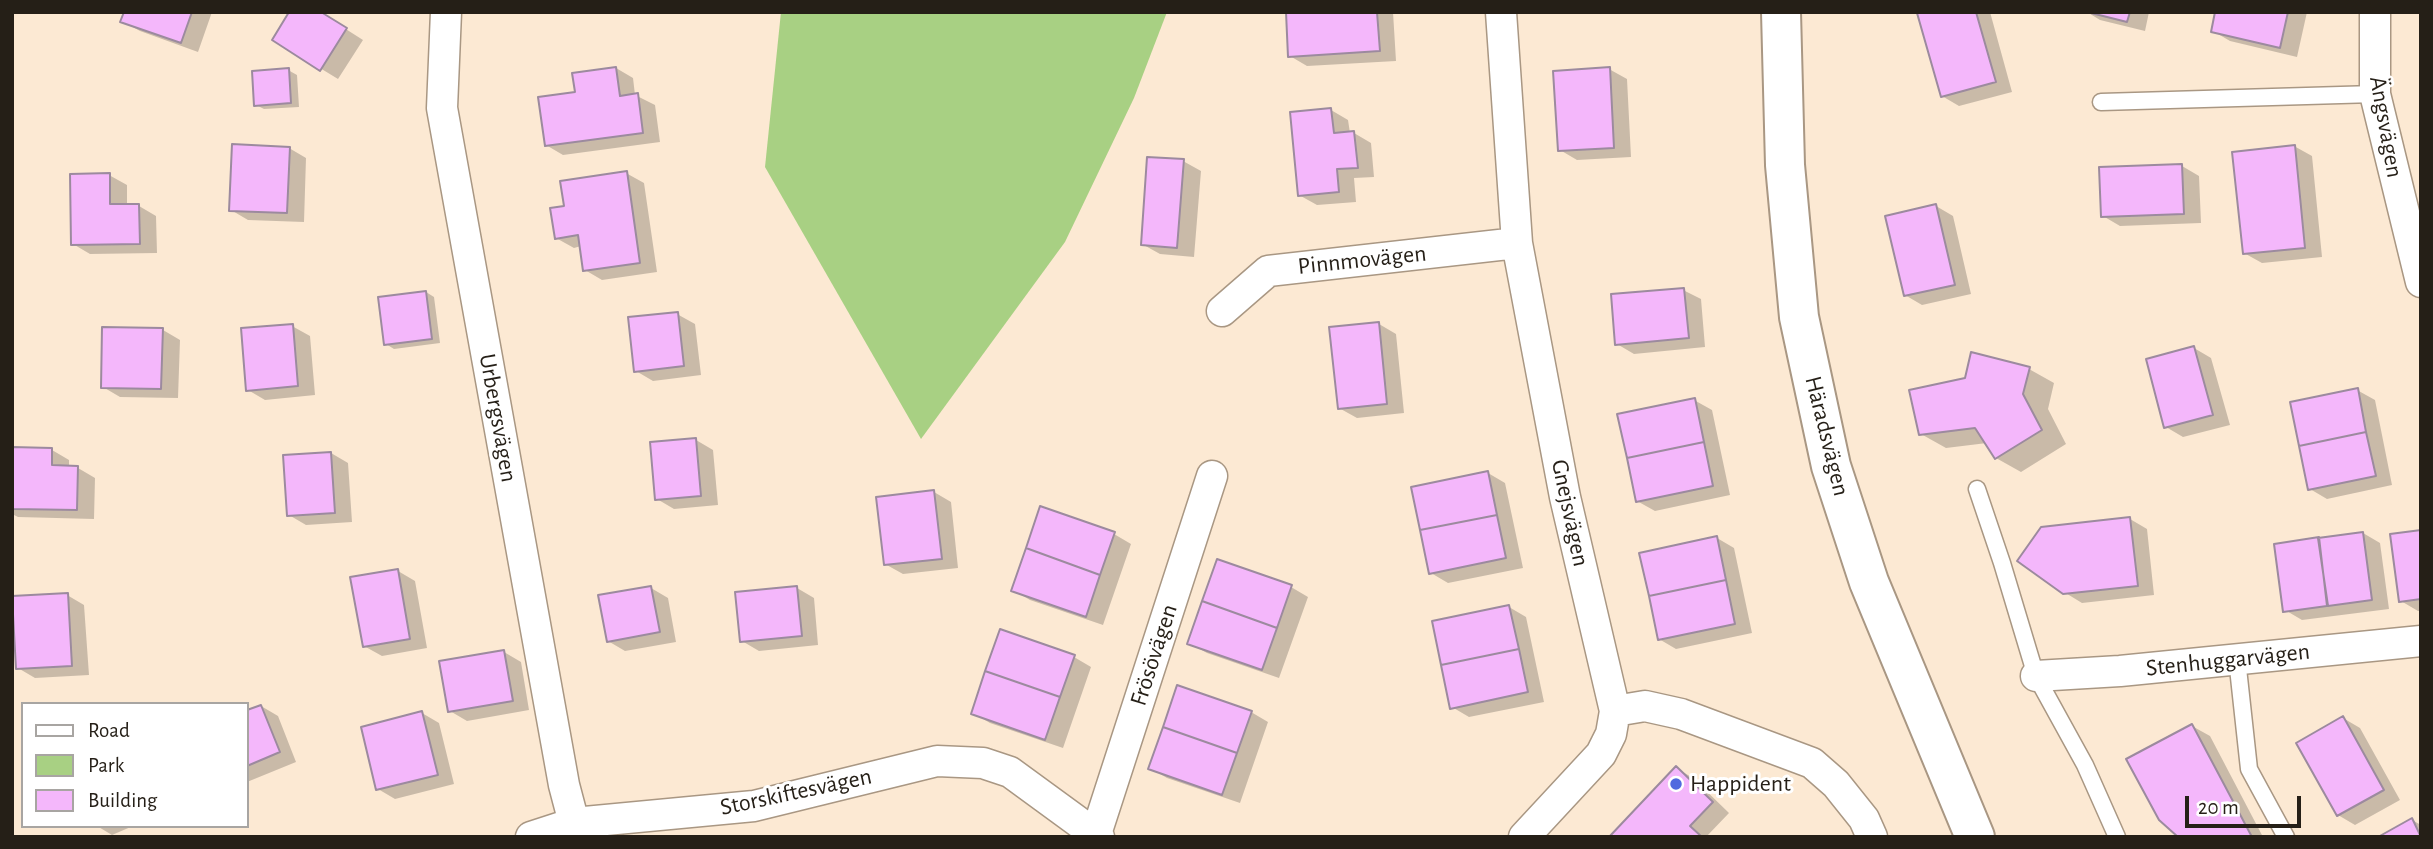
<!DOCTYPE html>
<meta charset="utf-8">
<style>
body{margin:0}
#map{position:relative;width:2433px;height:849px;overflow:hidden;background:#fce9d3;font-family:"Alegreya Sans",sans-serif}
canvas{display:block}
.frame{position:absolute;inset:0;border:14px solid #251f17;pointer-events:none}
.legend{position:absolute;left:21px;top:702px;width:228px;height:126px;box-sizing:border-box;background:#fff;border:2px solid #a8a5a2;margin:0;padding:9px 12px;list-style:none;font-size:21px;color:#251f17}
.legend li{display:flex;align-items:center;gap:14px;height:35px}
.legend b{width:35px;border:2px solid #a8a5a2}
.scale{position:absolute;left:2185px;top:796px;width:116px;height:32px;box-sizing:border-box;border:4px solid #251f17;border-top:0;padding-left:9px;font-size:21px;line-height:24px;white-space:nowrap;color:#251f17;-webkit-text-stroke:5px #fff;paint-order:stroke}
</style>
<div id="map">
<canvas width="2433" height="849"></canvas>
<div class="frame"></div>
<ul class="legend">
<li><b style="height:9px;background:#fff"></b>Road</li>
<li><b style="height:19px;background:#a8d083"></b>Park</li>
<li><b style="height:19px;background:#f4b7fb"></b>Building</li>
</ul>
<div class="scale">20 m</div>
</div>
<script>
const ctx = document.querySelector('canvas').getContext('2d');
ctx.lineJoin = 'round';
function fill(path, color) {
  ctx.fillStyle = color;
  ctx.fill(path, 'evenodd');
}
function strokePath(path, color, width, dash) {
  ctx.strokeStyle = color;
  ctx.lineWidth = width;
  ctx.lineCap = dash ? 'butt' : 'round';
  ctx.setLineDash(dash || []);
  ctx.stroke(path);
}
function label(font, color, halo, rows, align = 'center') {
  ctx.font = font + ' "Alegreya Sans",sans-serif';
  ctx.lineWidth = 6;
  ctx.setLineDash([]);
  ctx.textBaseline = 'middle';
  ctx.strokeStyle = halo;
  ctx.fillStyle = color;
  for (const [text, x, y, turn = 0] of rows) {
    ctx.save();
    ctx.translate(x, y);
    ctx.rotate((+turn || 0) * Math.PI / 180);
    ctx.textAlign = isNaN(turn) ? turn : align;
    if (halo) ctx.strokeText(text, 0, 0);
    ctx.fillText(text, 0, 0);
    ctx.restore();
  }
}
const green = new Path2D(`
 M781,12H1167L1134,98L1065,242L921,439L765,167Z`);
const shadow = new Path2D(`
 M55,12H87L86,14Z
 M125,12H212L198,52L140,31L122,21Z
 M319,12L363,40L338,79L274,40Z
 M1287,12H1393L1396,61L1307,66L1290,56Z
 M1927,12H1990L2012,92L1959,106L1942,96Z
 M2087,12H2149L2145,31L2100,20Z
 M2217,12H2307L2297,57L2230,41L2213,31Z
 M616,68L633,78L635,95L655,105L660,142L563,155L546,145L577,93Z
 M1609,69L1627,79L1631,157L1577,160L1560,150Z
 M288,70L297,75L299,107L264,109L256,105Z
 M1331,110L1348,120L1350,133H1354L1371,143L1374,177L1354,178L1356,202L1317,205L1299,195Z
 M2294,146L2312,156L2322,257L2262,263L2244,253Z
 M289,148L306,158L304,222L248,220L231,210Z
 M1183,161L1201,171L1194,257L1160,254L1142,244Z
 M2182,166L2199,176L2201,223L2120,226L2103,216Z
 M626,173L644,183L657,272L602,280L585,270L581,246L574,248L556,238L566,207Z
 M109,175L127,185V206H139L156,216L157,253L90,254L73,244Z
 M1936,206L1953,216L1971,294L1922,305L1905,295Z
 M1683,290L1701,299L1705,347L1634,354L1617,344Z
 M426,292L434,297L440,343L394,349L386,344Z
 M677,314L695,324L701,375L653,381L636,371Z
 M1379,324L1396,334L1404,413L1357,418L1339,408Z
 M292,326L310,336L315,395L265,400L248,390Z
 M163,330L180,340L178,398L120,397L103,387Z
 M2194,348L2211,358L2230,425L2183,437L2166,427Z
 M2029,369L2054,383L2048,409L2066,444L2021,472L1996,458L1987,443L1946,448L1921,434Z
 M2357,390L2375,400L2392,485L2327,499L2310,489Z
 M1694,400L1712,410L1730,495L1655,511L1637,501Z
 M696,440L713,450L718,505L674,509L657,499Z
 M12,449L52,450L69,460V467L78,468L95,478L94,519L18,517L12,514Z
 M331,453L348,463L352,522L306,525L289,515Z
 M1488,473L1505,483L1523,568L1448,583L1431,573Z
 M934,492L951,502L958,568L903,574L885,564Z
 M2130,519L2147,529L2154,595L2082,603L2064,592Z
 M2421,532V611H2418L2401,601Z
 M2363,533L2380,543L2389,609L2302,620L2285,610Z
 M1114,534L1131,544L1103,625L1030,600L1013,590Z
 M1717,538L1734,548L1752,633L1676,649L1659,639Z
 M398,571L415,581L427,648L382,656L364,646Z
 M1291,587L1308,597L1279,678L1207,653L1189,643Z
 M651,588L668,598L676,642L625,651L608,641Z
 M797,588L814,598L818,645L759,651L742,641Z
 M67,595L84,605L89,675L35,678L18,668Z
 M1509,607L1526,617L1544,702L1469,717L1452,707Z
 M504,652L521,662L529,710L467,721L450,711Z
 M1074,657L1091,667L1063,748L990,723L973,713Z
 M261,706L278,716L296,762L247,782V712Z
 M1251,712L1268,722L1240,803L1167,778L1150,768Z
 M422,713L439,723L454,784L395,799L378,789Z
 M2343,718L2360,728L2400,800L2355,825L2338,815Z
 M2192,726L2210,736L2263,837H2180Z
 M1676,768L1693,778L1729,813L1706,837H1611Z
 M2412,820L2421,825V837Z
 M97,826H133L112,835Z`);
const building = new Path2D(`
 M124,12H192L181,43L120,22Z
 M289,12H321L347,28L320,71L272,40Z
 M1286,12H1377L1380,51L1288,57Z
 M1921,12H1976L1996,82L1941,97L1917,13Z
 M2087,12H2130L2127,22Z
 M2215,12H2288L2280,48L2211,32Z
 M616,67L620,96L638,93L643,133L545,146L538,97L575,92L572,73Z
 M1610,67L1614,148L1558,151L1553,71Z
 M289,68L291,103L254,106L252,71Z
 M1331,108L1334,133L1354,131L1358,168L1337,169L1339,192L1298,196L1290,112Z
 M232,144L290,147L287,213L229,211Z
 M2295,145L2305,248L2243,254L2232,152Z
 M1147,157L1184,159L1177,248L1141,245Z
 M2182,164L2184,214L2101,217L2099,167Z
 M627,171L640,263L583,271L578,235L555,239L550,208L564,206L560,181Z
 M110,173V204H139L140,244L71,245L70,174Z
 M1936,204L1955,285L1904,296L1885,216Z
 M1684,288L1689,338L1615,345L1611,294Z
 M426,291L432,339L384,345L378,297Z
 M678,312L684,366L634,372L628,317Z
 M1379,322L1387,404L1338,409L1329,327Z
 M293,324L298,386L246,391L241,328Z
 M102,327L163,328L161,389L101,388Z
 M2194,346L2213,415L2164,428L2146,359Z
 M1971,352L2030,367L2023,394L2042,430L1995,459L1975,428L1919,435L1909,390L1965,378Z
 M2358,388L2366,432L2299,446L2290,402Z
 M1695,398L1704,442L1627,458L1617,414Z
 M2366,432L2376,476L2308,490L2299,446Z
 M696,438L701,496L655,500L650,442Z
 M1704,442L1713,486L1636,502L1627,458Z
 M12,447L52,448V465L78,466L77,510L12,509Z
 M331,452L335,513L287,516L283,455Z
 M1488,471L1497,515L1420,530L1411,487Z
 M934,490L942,559L884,565L876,497Z
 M1040,506L1115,532L1100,575L1026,548Z
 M1497,515L1506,558L1429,574L1420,530Z
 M2130,517L2138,586L2063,594L2017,561L2041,527Z
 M2421,530V599L2399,602L2390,534Z
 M2363,532L2372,600L2328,606L2318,538Z
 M1717,536L1726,580L1649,596L1639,553Z
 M2319,537L2327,606L2283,612L2274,544Z
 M1026,548L1100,575L1086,617L1011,591Z
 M1217,559L1292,585L1277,628L1202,601Z
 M398,569L410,639L363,647L350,577Z
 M1726,580L1735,624L1658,640L1649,596Z
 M651,586L660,632L607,642L598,595Z
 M797,586L802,636L740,642L735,592Z
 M68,593L72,666L16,669L12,596Z
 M1202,601L1277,628L1262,670L1187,644Z
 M1509,605L1519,649L1441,665L1432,621Z
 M1000,629L1075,655L1060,697L985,671Z
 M1519,649L1528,692L1450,709L1441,665Z
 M504,650L513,701L448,712L439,661Z
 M985,671L1060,697L1045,740L971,714Z
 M1177,685L1252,711L1237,753L1163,727Z
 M261,705L280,752L247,766V710Z
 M422,711L438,775L376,790L361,727Z
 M2343,716L2384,790L2337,816L2296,743Z
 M2192,724L2252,837H2178L2159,820L2126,759Z
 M1163,727L1237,753L1222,795L1148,769Z
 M1676,766L1713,802L1690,826L1702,837H1609Z
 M2412,818L2421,837H2378Z`);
const service = new Path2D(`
 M2101,102L2375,94
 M1977,489L2002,563L2036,676L2085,765L2117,837
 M2237,659L2249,769L2286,837`);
const minor = new Path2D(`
 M446,12L442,108L564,785L574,823
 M1501,12L1517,243L1565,497L1615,711L1611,734L1601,754L1524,837
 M2375,12V94L2421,282
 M1222,311L1268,271L1517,243
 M2036,676L2120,671L2421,641
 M1615,711L1645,706L1681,714L1812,763L1836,784L1864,819L1872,837
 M1096,834L1212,476
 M531,837L574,823L754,806L937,761L983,763L1010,772L1099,837`);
const tertiary = new Path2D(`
 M1781,12L1785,165L1799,317L1831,466L1869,582L1975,837`);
const markers = [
 [1676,784,7,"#506adf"]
];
const streetNames = [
 ["Ängsvägen",2386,127,80],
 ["Pinnmovägen",1362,260,-6],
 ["Urbergsvägen",498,418,80],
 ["Häradsvägen",1827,436,76],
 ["Gnejsvägen",1570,513,78],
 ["Frösövägen",1154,655,-72],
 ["Stenhuggarvägen",2228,660,-6],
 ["Storskiftesvägen",796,792,-12]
];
const poiNames = [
 ["Happident",1690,784]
];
fill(green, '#a8d083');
fill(shadow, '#0003');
fill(building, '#f4b7fb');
strokePath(building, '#9c8a9e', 2);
strokePath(service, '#a99783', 19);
strokePath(minor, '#a99783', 33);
strokePath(tertiary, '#a99783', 42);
strokePath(service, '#fff', 16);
strokePath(minor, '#fff', 30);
strokePath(tertiary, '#fff', 38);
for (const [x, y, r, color] of markers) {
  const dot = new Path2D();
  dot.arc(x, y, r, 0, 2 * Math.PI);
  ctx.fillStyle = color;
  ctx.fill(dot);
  strokePath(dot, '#fff', 2.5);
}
label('24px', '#251f17', '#fff', streetNames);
label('24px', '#251f17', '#fff', poiNames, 'left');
</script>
